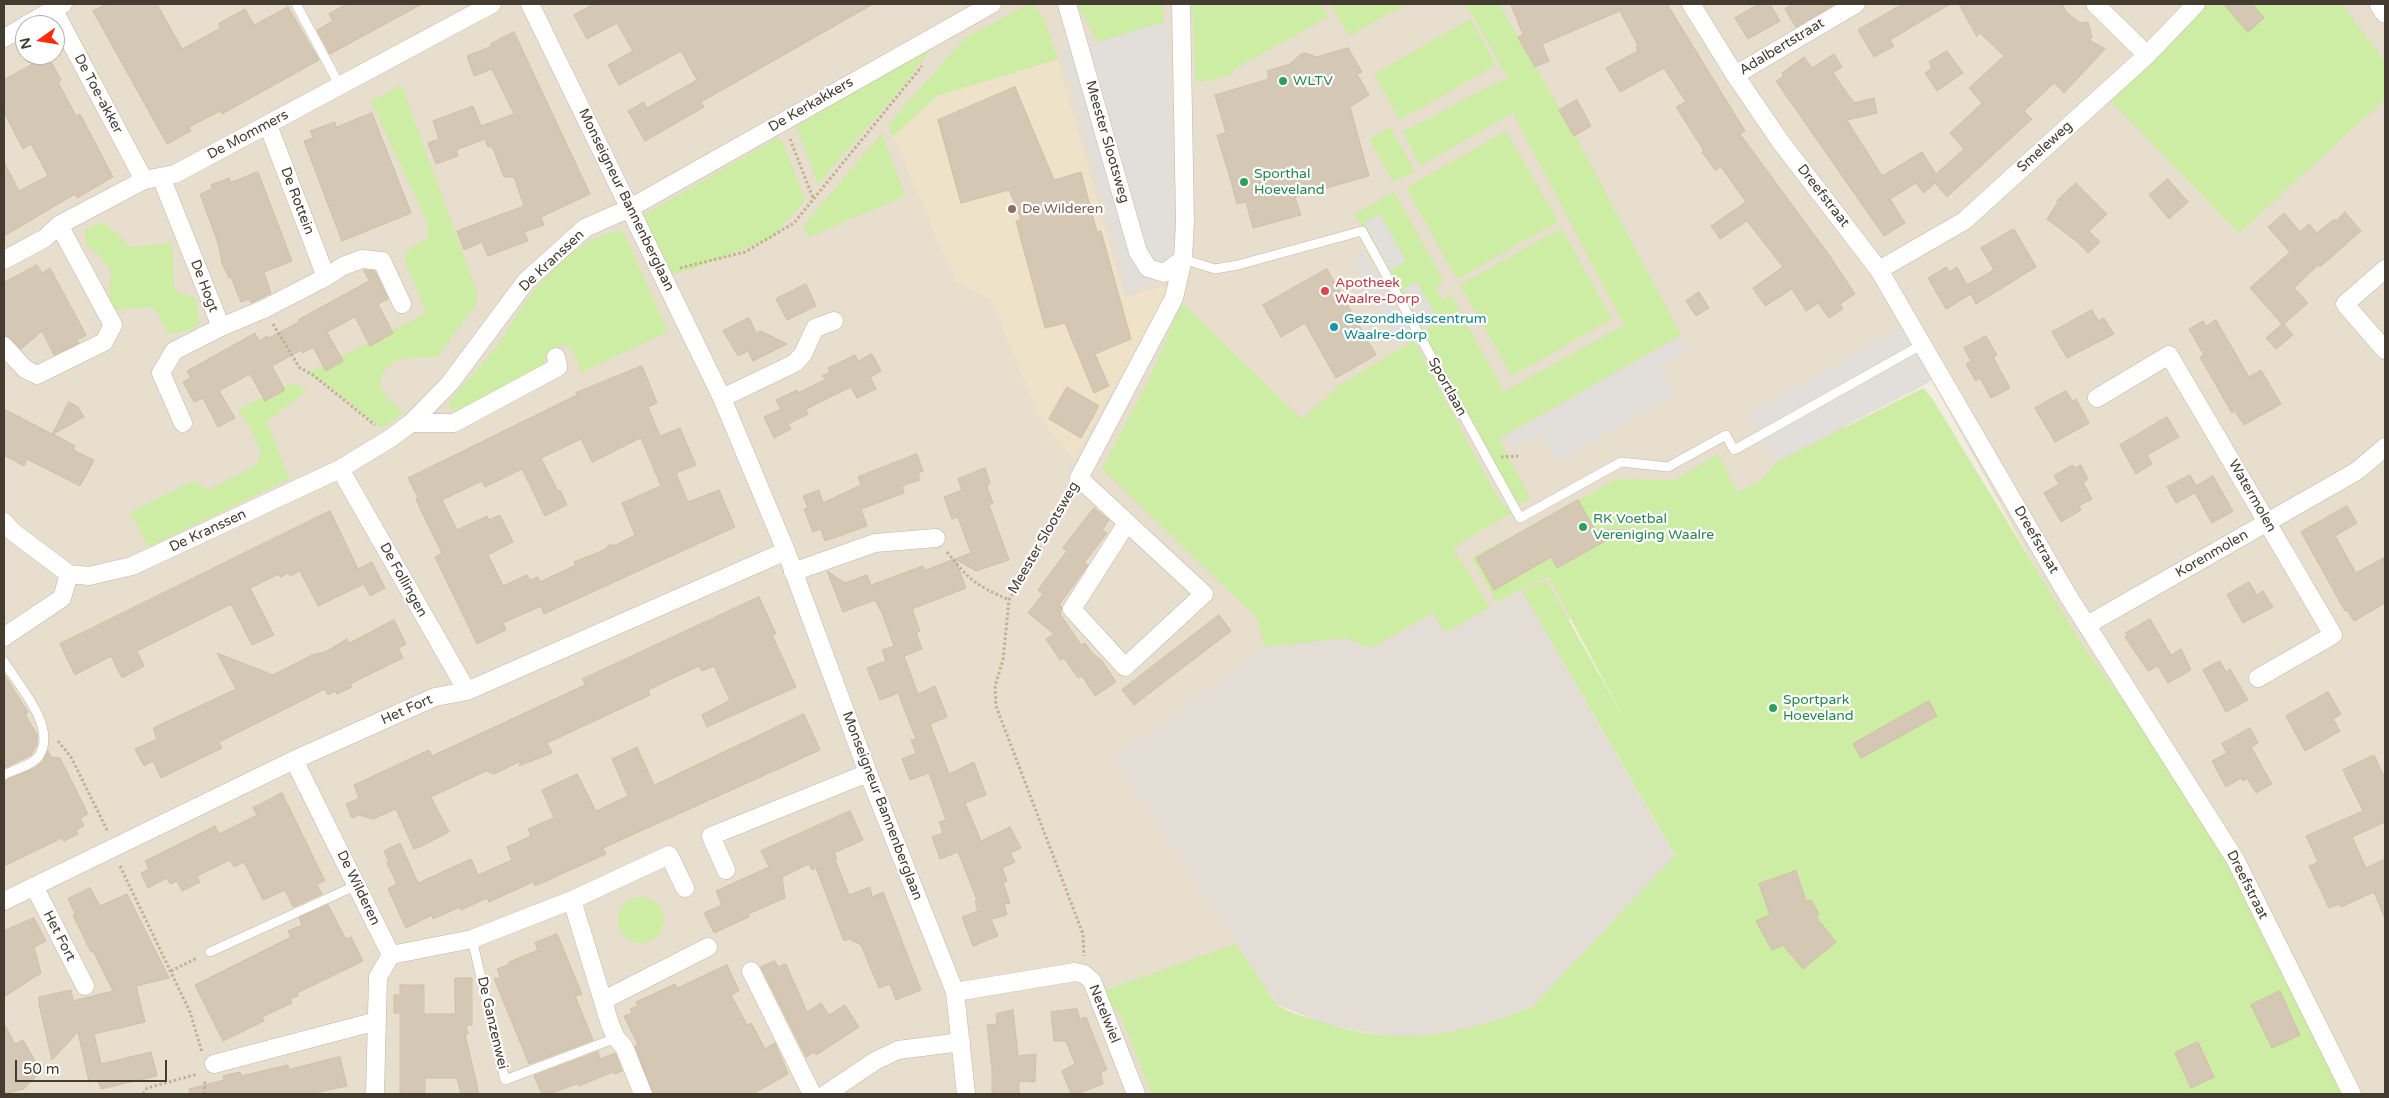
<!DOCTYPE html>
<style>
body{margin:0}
#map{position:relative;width:2389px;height:1098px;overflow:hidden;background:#f3ede0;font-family:"Varela Round",sans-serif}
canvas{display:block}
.frame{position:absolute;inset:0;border:5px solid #443c31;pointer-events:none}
.north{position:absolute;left:15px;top:15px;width:50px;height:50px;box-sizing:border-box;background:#fff;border:1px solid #b4b1ad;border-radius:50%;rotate:257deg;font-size:14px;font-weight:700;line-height:20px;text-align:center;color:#443c31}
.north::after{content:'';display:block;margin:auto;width:18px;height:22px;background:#ff290b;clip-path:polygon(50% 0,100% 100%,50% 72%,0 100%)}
.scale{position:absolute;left:15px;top:1060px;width:152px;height:22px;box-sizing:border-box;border:2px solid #443c31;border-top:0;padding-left:6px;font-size:15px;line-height:18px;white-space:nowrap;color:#443c31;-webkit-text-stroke:4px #fff;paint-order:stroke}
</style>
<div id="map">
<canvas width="2389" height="1098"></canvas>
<div class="frame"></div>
<div class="north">N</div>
<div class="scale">50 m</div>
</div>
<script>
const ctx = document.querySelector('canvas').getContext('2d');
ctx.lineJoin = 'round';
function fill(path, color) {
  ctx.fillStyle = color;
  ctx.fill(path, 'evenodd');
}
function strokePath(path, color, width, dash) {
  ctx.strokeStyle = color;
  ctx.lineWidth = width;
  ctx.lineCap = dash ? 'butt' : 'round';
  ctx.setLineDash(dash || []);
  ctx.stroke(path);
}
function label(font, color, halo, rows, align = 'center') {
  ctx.font = font + ' "Varela Round",sans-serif';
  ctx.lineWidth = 4.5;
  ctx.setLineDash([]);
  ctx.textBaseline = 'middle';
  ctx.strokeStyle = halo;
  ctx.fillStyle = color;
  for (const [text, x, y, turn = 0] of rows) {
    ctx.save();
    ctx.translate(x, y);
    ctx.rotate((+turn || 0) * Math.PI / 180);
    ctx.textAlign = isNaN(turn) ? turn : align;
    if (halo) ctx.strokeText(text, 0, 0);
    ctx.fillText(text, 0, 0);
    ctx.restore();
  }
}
const residential = new Path2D(`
 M4,4H2385V1094H2327L1902,327L1809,489L1554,628L1244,948L1117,996L1159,1094H4ZM25,25H55V55H25Z`);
const industrial = new Path2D(`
 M1522,591L1675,856L1533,1006L1503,1019L1467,1030L1423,1036L1392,1037L1327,1025L1276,1004L1112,757L1265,648L1344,638L1371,648L1433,613L1445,633Z`);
const education = new Path2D(`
 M1058,59L1124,297L1165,286L1167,295L1074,459L1040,419L991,300L955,281L893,136L937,96Z`);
const green = new Path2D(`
 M1029,4H1033L1044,19L1058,59L937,96L893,136L888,125L965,38Z
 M1077,4H1163L1164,30L1099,45Z
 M1192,4H1321L1328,17L1233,70L1232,75L1196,83Z
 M1331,4H1406L1349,36Z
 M1466,4H1499L1575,135L1681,335L1499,439L1530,498L1518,504L1355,214L1394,192L1444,281L1435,287L1443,300L1451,295L1504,392L1624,325L1513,113L1420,166L1403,132L1490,86L1508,78Z
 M2204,4H2342L2385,62V99L2239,233L2110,100Z
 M1470,19L1496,65L1400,120L1374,74Z
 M932,48L900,89L818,184L796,126Z
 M400,86L403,89L477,292L476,305L437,357C425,358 410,356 398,360C395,361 391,364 389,366C369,383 389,402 404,412L382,428L321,380L306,374L425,314C423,293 406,275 404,254L428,237V224L371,101Z
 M1390,127L1415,171L1393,182L1369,139Z
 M1506,131L1558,222L1457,279L1406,188Z
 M882,133L905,196L809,237L804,225Z
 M777,138L783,142L805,200L772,238L693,269L671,274L654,241L644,215Z
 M104,222L130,247L172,243L174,287L179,293L196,298L199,324C188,332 181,334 167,333L159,314L152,307L116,310L109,303L111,270L98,254L86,245L85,229Z
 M1561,228L1612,319L1512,376L1460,285Z
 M623,231L668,332L580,373L577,358L568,345L554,347L544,360L543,367L464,410L454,411L447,404C463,385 481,366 497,346C512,324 525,299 543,280C562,258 593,232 623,231Z
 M1182,303L1302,419L1341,384L1414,340L1496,495L1511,513L1453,548L1490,607L1445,633L1433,613L1371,648L1344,638L1265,647L1256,617L1102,469L1147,383Z
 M298,384L306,391L267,422L289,479L149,547L130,512L194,481L208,490L252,468L261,457C259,439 248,425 238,410L288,385Z
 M1923,388L1932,398L2086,651L2140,723L2175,775L2252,903L2345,1094H1152L1121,1016L1110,1004L1105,990L1236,944C1246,959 1256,973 1266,988C1269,993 1272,1000 1276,1004C1286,1012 1303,1016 1315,1020C1391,1047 1460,1038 1533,1006L1675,855L1522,591L1546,580L1627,724L1548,576L1497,602L1471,558L1617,479L1675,480L1718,454L1738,493L1765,477L1776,462Z
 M618 920a23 23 0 1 1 46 0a23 23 0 1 1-46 0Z`);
const parking = new Path2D(`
 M1169,24L1175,248L1142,289L1128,293L1062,53L1154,25Z
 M1380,214L1406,261L1390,271L1364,222Z
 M1363,251L1411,335L1398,342L1352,258Z
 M1416,281L1439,321L1424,330L1402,290Z
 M1902,327L1932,380L1917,389L1776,462L1749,414Z
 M1680,337L1687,350L1660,366L1675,394L1558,461L1541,433L1512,449L1505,436Z`);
const building = new Path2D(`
 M107,4H157L182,49L221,28L218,24L245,9L254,25L288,7L319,60L222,114L220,111L189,127L191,131L167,144L93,11Z
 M347,4H422L330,54L317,30L333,21L329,14Z
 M594,4H873L701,102L704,107L645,141L628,111L644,102L647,108L697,80L681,51L619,85L608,65L633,51L617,23L587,39L574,15Z
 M1511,4H1667L1745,131L1740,134L1829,255L1855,294L1840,304L1843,309L1829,318L1818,303L1806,311L1792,289L1765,306L1753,288L1783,267L1747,221L1720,239L1711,226L1746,202L1721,167L1715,170L1702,152L1704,151L1676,107L1686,102L1664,68L1620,92L1606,68L1638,51L1636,47L1638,46L1620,11L1542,44L1549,61L1535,67L1518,37L1523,35Z
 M1759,4H1770L1780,21L1748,39L1735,18Z
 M1793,4H1835L1796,27L1785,9Z
 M1903,4H1950L1890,40L1894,46L1874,57L1858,30Z
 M1959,4H2063L2065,11L2080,23L2088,22L2092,37L2089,40L2105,49L2064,93L2054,83L2024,111L2032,119L1947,197L1935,183L1924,193L1916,183L1890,199L1905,223L1884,236L1776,81L1784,76L1782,73L1804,57L1812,68L1834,54L1842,67L1833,73L1854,103L1874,98L1877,113L1847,120L1882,176L1922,152L1936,174L1964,149L1950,133L1982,103L1969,88L2004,56L1980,33L1977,36Z
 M2224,4H2252L2264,18L2248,32Z
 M514,32L590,194L541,217L544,225L524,232L528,241L488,256L482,242L464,250L457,231L524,206L514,177H504L494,151L491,146L488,147L485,139L456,150L458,156L436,164L428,143L439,139L433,121L473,106L481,126L514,114L492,69L474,76L467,56L492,46L491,44Z
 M1348,48L1362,72L1357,74L1369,95L1350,107L1369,176L1295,197L1301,215L1253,228L1246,202L1237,204L1230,178L1217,135L1226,133L1215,95L1269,79L1267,71L1290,64L1301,54L1306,53L1316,57Z
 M1947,51L1963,73L1937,91L1925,73L1932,68L1929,62Z
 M48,56L61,80L58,82L76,116L80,114L113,177L77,198L75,194L4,236V162L19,191L48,176L31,144L23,149L4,112L6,111L4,106V80Z
 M1015,87L1054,180L1081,172L1097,232L1101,231L1131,339L1095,354L1109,386L1094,393L1065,323L1045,328L1016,221L1021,219L1009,190L961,203L938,120Z
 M1577,100L1591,126L1574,136L1559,110Z
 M372,113L411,213L342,241L304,141L313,138L310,131L335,122L336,127Z
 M258,172L292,261L264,272L271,293L251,303L249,299L241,302L231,277L229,278L222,263L218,243L200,194L212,189L211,185L229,178L231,182Z
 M2168,179L2188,202L2169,219L2149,195Z
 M2076,183L2107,214L2089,231L2100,242L2088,253L2076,241L2047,219L2058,202L2057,201Z
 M2345,212L2361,231L2320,267L2318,265L2294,288L2308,303L2284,324L2293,335L2276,349L2266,338L2282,324L2250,288L2290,252L2268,227L2284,213L2300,232L2309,224L2317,233L2334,219L2336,221Z
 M2014,229L2036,267L1976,304L1971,294L1946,309L1928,278L1946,267L1949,272L1957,267L1967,285L1994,270L1981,248Z
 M37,265L42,273L50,268L86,335L77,340L79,343L54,355L42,331L21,349L11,339L4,336V283Z
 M1327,269L1376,355L1336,378L1305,323L1281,337L1263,305Z
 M364,270L375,271L388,299L378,304L393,333L370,346L355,317L327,332L343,361L326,371L313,347L303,353L301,350L272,366L285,390L265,401L250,374L219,391L235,418L218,427L203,398L194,402L183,382L191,378L187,371L255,333L259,341L267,336L269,338L299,322L298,320L369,281Z
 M806,284L816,306L787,320L776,299Z
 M1699,292L1709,308L1696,316L1686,301Z
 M2092,310L2098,321L2104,318L2114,334L2067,358L2052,332Z
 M749,318L756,333L761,331L787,344L753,361L748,351L738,356L723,331Z
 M2216,320L2249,377L2261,370L2281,404L2244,425L2235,411L2232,413L2200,357L2204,355L2189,329L2203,321L2206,326Z
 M1986,336L1997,355L1993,357L2010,388L1991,398L1980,378L1976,381L1966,364L1971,361L1964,348Z
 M872,354L881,371L870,377L876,389L857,398L851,387L806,409L808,414L788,424L791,429L774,438L764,417L781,409L776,400L797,390L798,393L827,379L822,376L830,372L828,368L855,355L858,361Z
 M642,366L657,403L648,407L660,436L680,428L696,465L676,473L688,502L719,490L735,527L544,614L541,606L503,623L506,630L477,644L435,557L442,553L423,515L416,499L418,498L408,478L577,395L576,393ZM641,438L661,486L622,503L635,535L616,545H609L604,550L574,562L576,565L540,582L538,577L530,580L527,575L503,586L488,555L513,542L500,515L489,520L487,516L457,530L442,500L482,481L485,487L522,469L545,516L567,505L560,490L558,491L541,458L581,439L592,462Z
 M1067,387L1099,406L1081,438L1049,419Z
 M2066,391L2072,401L2076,399L2089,423L2055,442L2035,408Z
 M69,402L78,407L84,417L53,434L75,446L73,450L94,460L80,486L27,459L24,466L4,455V409L52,434Z
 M2167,417L2179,437L2147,455L2152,464L2136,474L2120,445Z
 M917,454L923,471L918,473L920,480L902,486L904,493L861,509L867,526L825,541L821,529L813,532L804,509L808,508L803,496L819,490L823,503L861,485L858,477Z
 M2073,465L2075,468L2081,465L2088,479L2083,482L2092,499L2079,506L2081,510L2061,522L2044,493L2059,484L2054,476Z
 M985,468L990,482L987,487L993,503L989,505L1009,560L976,571L955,559L971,553L958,517L952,519L944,497L962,490L958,479Z
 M2190,475L2196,486L2213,476L2233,511L2212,523L2195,493L2176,503L2167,487Z
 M1578,500L1595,530H1625L1557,568L1551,557L1494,590L1476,558Z
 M2347,506L2357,523L2335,536L2356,573L2385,557V603L2354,621L2347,610L2345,611L2301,532Z
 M1094,508L1109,520L1102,530L1107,533L1084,563L1088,565L1059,605L1062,607L1060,614L1081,645L1085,643L1092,653L1102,661L1116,682L1095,696L1082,676L1078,678L1064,658L1060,660L1046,639L1054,634L1028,613L1043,594L1038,590L1067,551L1063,548Z
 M330,511L358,569L372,562L385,588L370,596L364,584L318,606L300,571L290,576L289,573L280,577L279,574L250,588L274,635L252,645L231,604L137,651L144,666L122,678L111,656L75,675L60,644Z
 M955,559L966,588L912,609L920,631L916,633L922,649L904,656L918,694L935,686L947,717L930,724L949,774L974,762L986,795L965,803L981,841L1010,827L1021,848L1010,853L1015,862L1002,868L1007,881L1003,882L1010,903L1004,904L1007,915L991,919L998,936L973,946L962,917L978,911L975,901L977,900L958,852L940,859L932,837L943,833L939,822L946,820L929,773L910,780L902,759L916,753L911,740L916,739L898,693L880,700L867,668L886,661L882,650L894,646L882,613L875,600L843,612L827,571L845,583L867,575L871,585L923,566L925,570Z
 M2249,582L2257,595L2263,591L2273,607L2243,623L2227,595Z
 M759,597L776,634L772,635L796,687L707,727L702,715L730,700L714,666L702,671L699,666L648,690L650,695L547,743L552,753L519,766L521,761L494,774L486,771L431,797L449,832L422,846L414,849L396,809L373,819L359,815L352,818L346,804L359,798L354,785L429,750L432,756L585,685L583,679Z
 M1219,615L1231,631L1134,705L1122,690Z
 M2150,619L2171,655L2181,649L2191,670L2168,683L2158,666L2148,671L2125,637L2128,635L2126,633Z
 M394,620L406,644L398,648L403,658L350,684L352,687L337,694L335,691L328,695L325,689L219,742L222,748L161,778L153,761L144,766L135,749L157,739L153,728L236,689L217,653L273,675L312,655L325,652L347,639L349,643Z
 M2220,661L2226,672L2230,669L2248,700L2226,712L2203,670Z
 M4,674L28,712L25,714L37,735V744L31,755L4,768Z
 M2328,692L2341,714L2333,719L2340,731L2305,751L2286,716Z
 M1929,701L1937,716L1861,758L1853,744Z
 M804,714L820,750L603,848L606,854L535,886L533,882L489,902L487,898L461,910L460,907L433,919L432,915L406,928L388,889L397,884L387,863L389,862L384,851L400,843L418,883L471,859L478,875L512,860L507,847L531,836L528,829L554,818L542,790L577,774L596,811L628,796L612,759L637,747L654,785Z
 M2250,728L2258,743L2251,747L2272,784L2256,793L2247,778L2243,781L2241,778L2226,787L2212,761L2227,753L2222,744Z
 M48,751L51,757L60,758L88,814L80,818L84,826L76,830L78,834L64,841L62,838L4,866V781L35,768L43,761Z
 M2374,755L2385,779V822L2352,837L2366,868L2385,859V919L2374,892L2341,907L2340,904L2329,908L2309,866L2318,862L2306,836L2363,811L2343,770Z
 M282,793L325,881L317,884L322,894L293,907L285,890L263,900L244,862L234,867L230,860L197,876L200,882L182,891L177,881L170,884L167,878L148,888L141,873L149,869L145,861L215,826L219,834L257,815L253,808Z
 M850,811L863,840L834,853L837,858L835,859L849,895L870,887L872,897L883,892L921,990L896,1000L890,984L879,988L861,945L849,939L844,941L816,868L812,870L809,864L782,877L785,898L748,914L749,917L714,933L704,913L722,905L716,891L769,867L761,851Z
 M1796,871L1806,901L1811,900L1819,914L1816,917L1836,942L1803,969L1783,945L1772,950L1756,921L1770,915L1759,884Z
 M90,888L100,906L127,894L169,978L136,986L145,1022L94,1034L101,1064L151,1052L157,1076L101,1089L98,1080L89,1082L78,1032L52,1060L39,1004V997L71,990L73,1001L113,991L93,951L91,952L73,915L75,913L68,899Z
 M328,905L346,939L351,937L363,961L297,993L298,996L290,999L292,1003L262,1017L264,1021L223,1041L195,985L291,937L288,931L302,925L299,918Z
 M34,918L46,941L34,947L41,973L4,997V931Z
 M557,934L582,994L575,996L593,1040L529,1064L494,978H501L497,969L508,965L509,962L538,950L535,943Z
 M775,961L778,967L786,964L807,1012L821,1003L829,1015L845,1005L859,1027L816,1055L814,1052L806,1057L761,967Z
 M727,965L739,991L731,995L747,1025L751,1023L765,1049L775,1043L788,1074L753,1094H653L635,1046L638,1045L624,1016L632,1013L630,1009L638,1006L636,1002L675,984L677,988Z
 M455,978H472V1025H466L468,1034H465L479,1094H461L457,1078H425V1094H400V1013H394V995H400V985H424V1014H455Z
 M2280,991L2300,1035L2272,1048L2251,1005Z
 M1077,1009L1080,1019L1086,1017L1107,1070L1101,1072L1103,1084L1077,1094H1071L1062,1071L1075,1064L1066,1041H1054L1051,1012Z
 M1013,1010L1018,1056L1036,1054L1035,1082L1019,1081V1094H992V1068L987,1025L997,1024L996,1014Z
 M4,1024L15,1044L23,1040L41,1071L24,1089L4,1094Z
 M2198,1042L2214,1077L2191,1088L2175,1053Z
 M598,1052L600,1059L615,1053L622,1071L615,1074L613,1072L579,1086V1083L550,1094H542L534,1076Z
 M340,1057L347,1086L309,1094H190L189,1089L224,1080L223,1076L240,1072L241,1076L288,1065L289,1069Z`);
const path = new Path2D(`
 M790,139L813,198
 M680,268L745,252L794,223L922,66
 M273,324L299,367L313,375L375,425
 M1501,457L1518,456
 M1070,494L1009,600L1003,660L995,686L996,706L1083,934L1084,956
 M947,552C970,581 976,585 1009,600
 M58,741L71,757L108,832
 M120,866L190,1012L202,1052
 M171,971L197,958
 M143,1094L147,1088L198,1074
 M204,1094L205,1080`);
const service = new Path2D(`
 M296,4L340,86
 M1183,259L1215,269L1238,265L1362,231L1520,518L1621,462L1668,467L1726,435L1734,450L1736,449L1921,345
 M4,662C19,686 59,729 38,757C32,765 13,770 4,775
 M472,939L505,1080L616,1038
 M210,952L357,885`);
const minor = new Path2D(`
 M530,4L722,398L786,551L868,773L955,992L966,1094
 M1067,4L1138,252L1148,268L1164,273L1183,259
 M1691,4L1735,75L1780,141L1879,270L2067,594L2235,859L2352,1094
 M2095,4L2147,55
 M53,9L144,180
 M26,25L63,4
 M4,38L25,26
 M1735,75L1856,4
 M268,125L326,277
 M161,177L221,327L174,351L161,373L183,423
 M4,260L45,238L59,225L144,180L175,174L492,4
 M2385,269L2345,304L2385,350
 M1879,270L1964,221L2147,55L2196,4
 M221,327L264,309L326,277L343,266L362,259L382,261L402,304
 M4,346L25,369L37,375L104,342L113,325L59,225
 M722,398L795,363L803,354L815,328L834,321
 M2097,398L2169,355L2333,635L2258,678
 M411,423H454L558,367L556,357
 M340,469L467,691
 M4,522L13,532L69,574L89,576L132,566L340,469L391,438L411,423L450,383L526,281L585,228L630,208L992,4
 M1127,523L1072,609L1125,667L1204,594L1079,478L1174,298L1183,259L1185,222L1181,4
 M793,572L875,543L936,538
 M2087,625L2357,471L2385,447
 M4,637L62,598L69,574
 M294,760L391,955L378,977L375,1094
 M726,870L711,836L868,773
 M34,886L85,986
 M572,900L610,1024L616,1038L624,1047L643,1094
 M4,901L294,760L435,697L467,691L786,551
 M391,955L472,939L572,900L669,855L685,888
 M751,971L812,1094
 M955,992L1075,972L1084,974L1092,981L1136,1094
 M604,1000L708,947
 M214,1064L377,1021
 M826,1094L875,1061L898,1050L961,1042`);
const tertiary = new Path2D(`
 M2380,4L2385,12`);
const markers = [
 [1283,81,5,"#2e9e5b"],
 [1244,182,5,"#2e9e5b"],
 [1012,209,5,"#8d6e63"],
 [1325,291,5,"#e0444e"],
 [1334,327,5,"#0f9aa8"],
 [1583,527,5,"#2e9e5b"],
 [1773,708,5,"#2e9e5b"]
];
const streetNames = [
 ["Adalbertstraat",1782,47,-31],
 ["De Toe-akker",98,94,62],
 ["De Kerkakkers",811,105,-30],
 ["De Mommers",248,135,-28],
 ["Meester Slootsweg",1107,142,74],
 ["Smeleweg",2045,147,-42],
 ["Dreefstraat",1823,196,52],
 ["Monseigneur Bannenberglaan",626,200,64],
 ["De Rottein",297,201,69],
 ["De Kranssen",552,261,-43],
 ["De Hogt",204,286,69],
 ["Sportlaan",1447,387,61],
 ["Watermolen",2252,496,60],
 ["De Kranssen",208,531,-25],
 ["Meester Slootsweg",1044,538,-60],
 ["Dreefstraat",2036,540,60],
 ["Korenmolen",2212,554,-30],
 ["De Follingen",403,580,61],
 ["Het Fort",407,710,-24],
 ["Monseigneur Bannenberglaan",882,806,69],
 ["Dreefstraat",2247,885,63],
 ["De Wilderen",358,888,64],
 ["Het Fort",59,936,63],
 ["Netelwiel",1104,1014,68],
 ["De Ganzenwei",492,1023,77]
];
const leisureNames = [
 ["WLTV",1293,81],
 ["Sporthal",1254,174],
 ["Hoeveland",1254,190],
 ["RK Voetbal",1593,519],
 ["Vereniging Waalre",1593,535],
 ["Sportpark",1783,700],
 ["Hoeveland",1783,716]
];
const educationNames = [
 ["De Wilderen",1022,209]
];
const healthNames = [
 ["Apotheek",1335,283],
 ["Waalre-Dorp",1335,299]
];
const cultureNames = [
 ["Gezondheidscentrum",1344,319],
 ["Waalre-dorp",1344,335]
];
fill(residential, '#e7dece');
fill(industrial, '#e4ddd6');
fill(education, '#eee2c8');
fill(green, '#cdeca4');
fill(parking, '#e2deda');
fill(building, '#d4c8b5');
strokePath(building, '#d1bfa7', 1);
strokePath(service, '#c1b7a5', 10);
strokePath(minor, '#c1b7a5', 19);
strokePath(tertiary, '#c1b7a5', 22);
strokePath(path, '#c2b092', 3, [2.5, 2.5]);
strokePath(service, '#fff', 9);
strokePath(minor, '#fff', 18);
strokePath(tertiary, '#fff', 21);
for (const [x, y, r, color] of markers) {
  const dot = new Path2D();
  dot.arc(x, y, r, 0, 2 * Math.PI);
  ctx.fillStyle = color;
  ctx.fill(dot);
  strokePath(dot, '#fff', 2);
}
label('14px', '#443c31', '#fff', streetNames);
label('14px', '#27864d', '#fff', leisureNames, 'left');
label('14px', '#785e54', '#fff', educationNames, 'left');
label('14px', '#be3a42', '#fff', healthNames, 'left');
label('14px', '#0d838f', '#fff', cultureNames, 'left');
</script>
